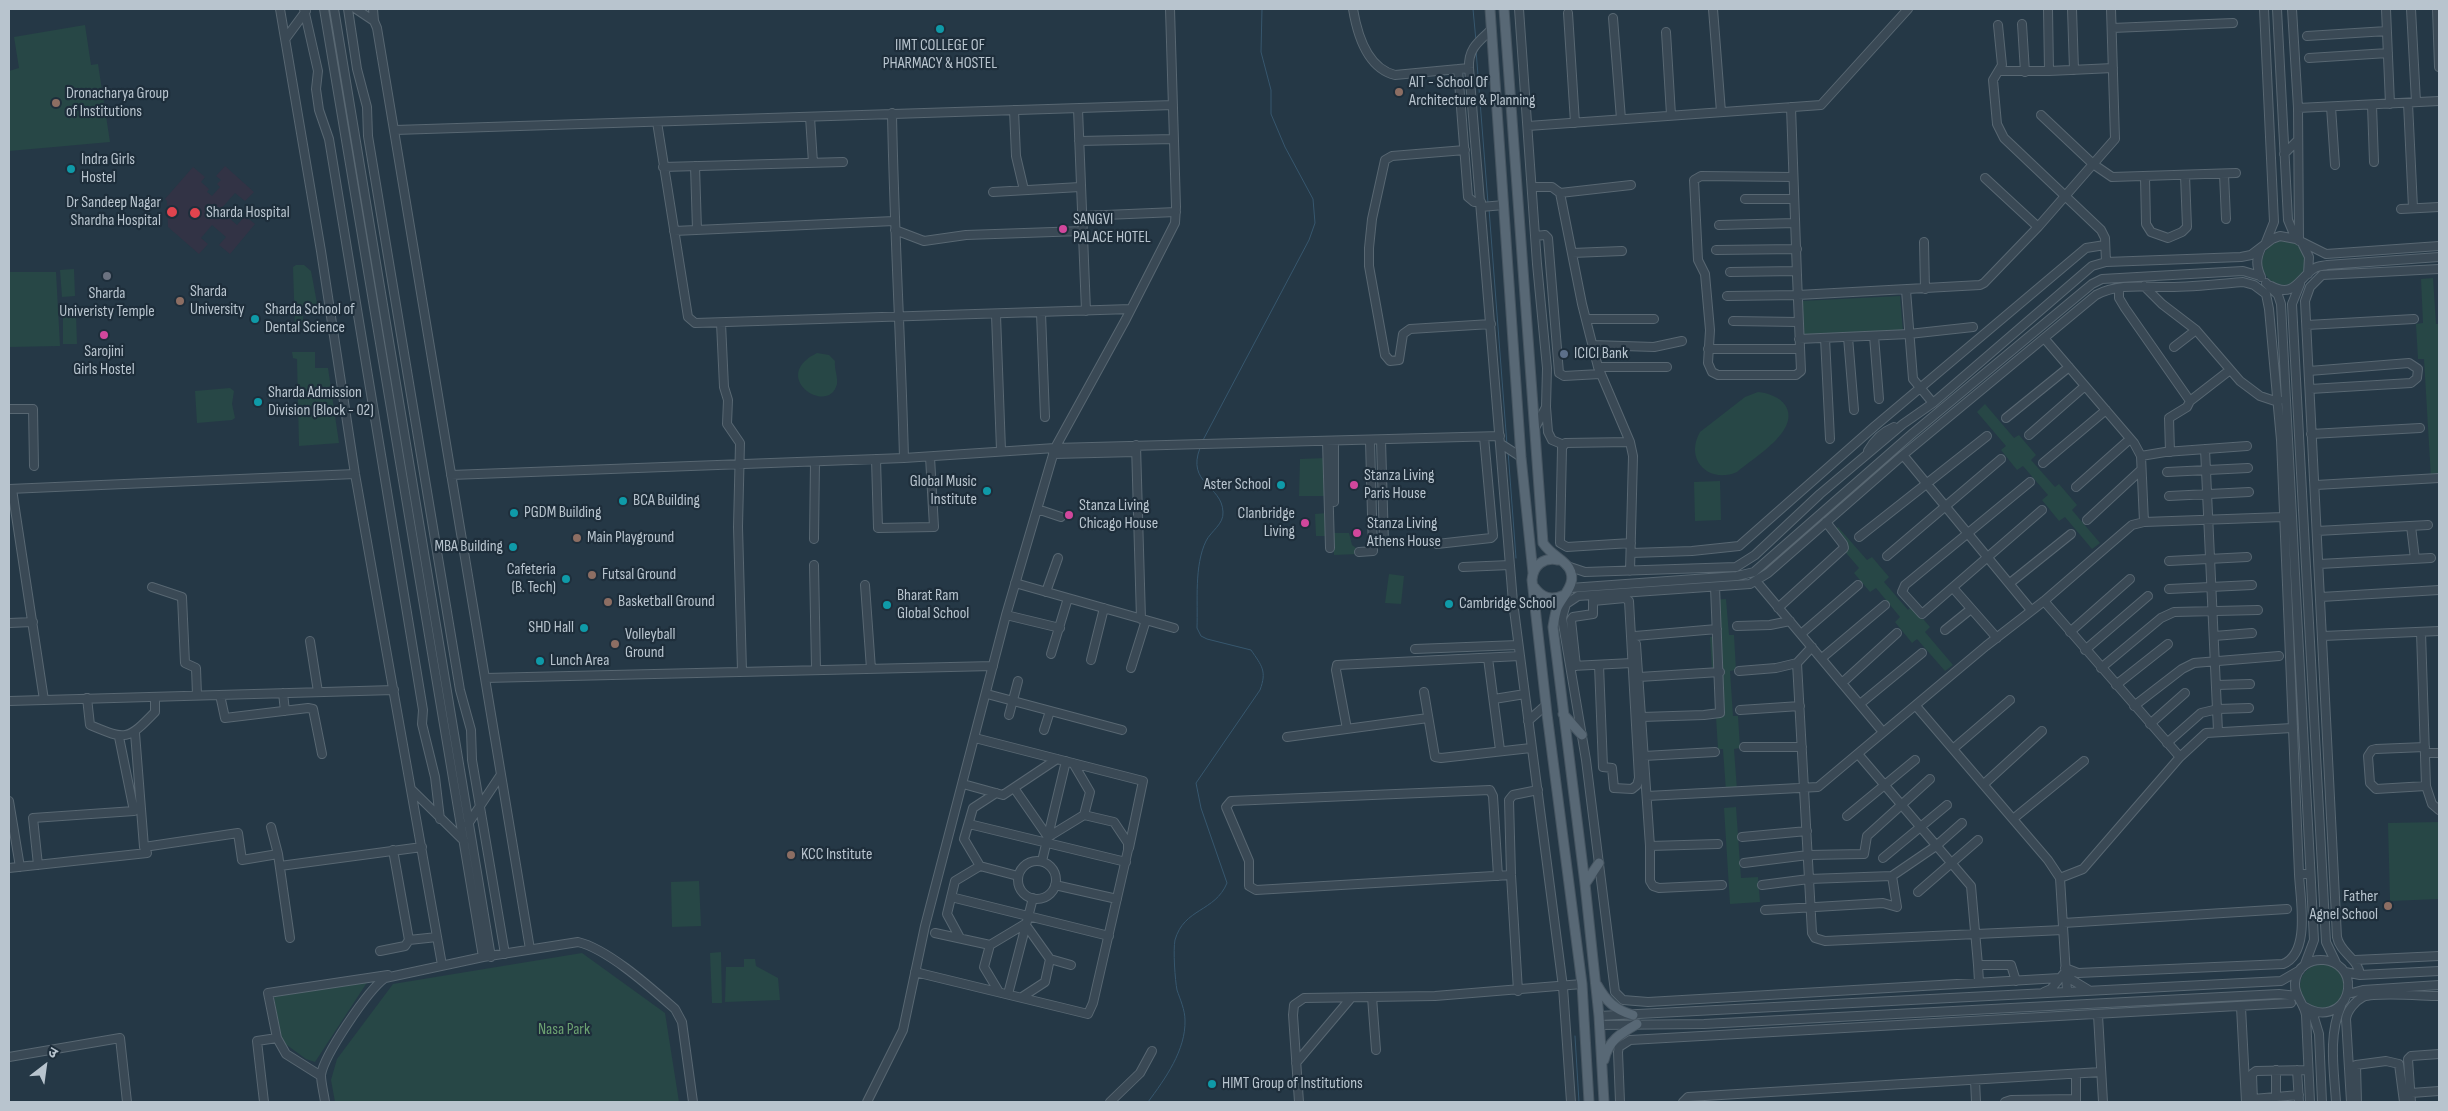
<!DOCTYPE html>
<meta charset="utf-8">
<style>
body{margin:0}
#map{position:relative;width:2448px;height:1111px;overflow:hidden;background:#253846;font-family:"Sofia Sans Condensed","Noto Sans Devanagari",sans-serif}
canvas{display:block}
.frame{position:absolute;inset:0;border:10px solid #b8c4ce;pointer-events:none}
.north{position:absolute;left:20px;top:1041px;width:50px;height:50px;-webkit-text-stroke:4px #1e2e3b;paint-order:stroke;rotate:30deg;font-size:14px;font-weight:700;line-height:20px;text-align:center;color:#b8c4ce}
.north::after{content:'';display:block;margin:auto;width:18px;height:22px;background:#b8c4ce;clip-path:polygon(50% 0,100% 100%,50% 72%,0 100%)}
</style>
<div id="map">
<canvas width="2448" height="1111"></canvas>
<div class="frame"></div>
<div class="north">उ</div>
</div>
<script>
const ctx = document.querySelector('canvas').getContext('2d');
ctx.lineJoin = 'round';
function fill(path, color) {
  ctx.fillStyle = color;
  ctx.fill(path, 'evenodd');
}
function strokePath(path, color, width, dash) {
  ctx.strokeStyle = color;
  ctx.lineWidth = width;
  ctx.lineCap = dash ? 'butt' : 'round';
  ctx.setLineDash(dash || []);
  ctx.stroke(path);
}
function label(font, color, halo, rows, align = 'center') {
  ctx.font = font + ' "Sofia Sans Condensed",sans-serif';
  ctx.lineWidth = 4.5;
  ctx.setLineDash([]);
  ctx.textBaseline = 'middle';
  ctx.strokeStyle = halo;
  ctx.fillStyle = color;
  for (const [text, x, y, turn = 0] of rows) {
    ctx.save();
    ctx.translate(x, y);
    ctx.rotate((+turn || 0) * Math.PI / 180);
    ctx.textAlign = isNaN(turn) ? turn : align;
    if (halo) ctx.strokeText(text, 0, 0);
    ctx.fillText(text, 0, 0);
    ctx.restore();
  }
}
const medical = new Path2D(`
 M225,166L254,192L245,201L235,193L220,210L237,225L245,216L255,224L230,254L219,245L226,237L212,225L201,238L208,244L199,254L168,227L167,201L165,199L193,167L205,177L201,182L209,189L207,192L212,196L220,187L217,184L221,180L216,176Z`);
const green = new Path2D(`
 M85,25L91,65L98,64L110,142L9,151V71L19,68L14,37Z
 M2262 263a22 22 0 1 1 44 0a22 22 0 1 1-44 0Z
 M296,265H304L311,271L319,314L311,315L309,305H303V329H295L293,267Z
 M74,269L75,296L62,297L60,270Z
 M9,272H56L60,346L9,347Z
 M2433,278L2436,324H2439V477L2431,478L2424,359H2418L2416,324L2423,323L2421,279Z
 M1900,296L1903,331L1803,335L1801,301Z
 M63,315H76L77,344H63Z
 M292,352H315V368H328L339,443L299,446L297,359L293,358Z
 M817,353L829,355L835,361C834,369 838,376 837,384C829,417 768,377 817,353Z
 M230,388L234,391L232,404L235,418L232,420L197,423L195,391Z
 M1758,392C1768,393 1780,397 1785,405C1802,430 1753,458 1737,472C1709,484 1684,460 1700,432L1745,397Z
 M1985,404L2014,438L2019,435L2036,455L2031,460L2055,487L2059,484L2077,505L2072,510L2100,543L2092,549L2065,517L2059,521L2042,500L2048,495L2023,466L2017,470L2001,450L2006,446L1977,412Z
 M1326,458V496H1299L1300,459Z
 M1720,481L1721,520L1695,521L1694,482Z
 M1327,513L1328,536H1316L1315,514Z
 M1838,527L1867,560L1872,557L1889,577L1884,582L1908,610L1912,606L1930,627L1925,632L1953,665L1945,671L1917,639L1912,643L1895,622L1900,617L1876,588L1870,592L1854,573L1859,568L1830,534Z
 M1333,533H1349L1352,545L1356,548L1357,554L1334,555Z
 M1389,574L1404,576L1401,604L1385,603Z
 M1726,599L1729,635H1734L1736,670L1730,671L1733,716H1738L1740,748L1734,749L1737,790L1726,791L1723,749H1718L1716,717L1721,716L1718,670H1712L1710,637H1715L1713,600Z
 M1736,807L1741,878L1758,877L1760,902L1730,904L1724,808Z
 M2439,822V899L2390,901L2388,823Z
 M699,881L701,926L672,927L671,882Z
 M721,952L722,1003H712L710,953Z
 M582,953L665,1013L679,1102H335L331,1080L337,1059L393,984Z
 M744,959H755L756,966L778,978L780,1000L725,1002L726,967H744Z
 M2300 986a22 22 0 1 1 44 0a22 22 0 1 1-44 0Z
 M368,981L315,1062L306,1059L280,1040L274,996Z`);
const stream = new Path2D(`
 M1473,9L1476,41
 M1476,50L1488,203
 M1489,209L1507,445
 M1202,442L1309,240L1315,223L1313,199L1285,147L1271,114V90L1261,52L1262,9
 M1508,451L1516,558
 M1575,1036L1579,1102
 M1148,1102C1165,1079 1186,1050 1185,1020C1185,1010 1180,999 1177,990C1175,980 1173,950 1175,940C1184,908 1215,912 1227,883L1201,808L1196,783L1260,690C1267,671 1262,666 1251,650L1207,639L1201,636L1197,628C1198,601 1194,566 1206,541C1211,531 1224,524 1223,512C1222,485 1186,484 1200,448`);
const minor = new Path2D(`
 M280,9L321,251L355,474L442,965
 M304,9L318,71L316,89L319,110L329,139L423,710L422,724L435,777L440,819
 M324,9L483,957
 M334,9L491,957
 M348,9L357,69L367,107L368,136L460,690L471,730L472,760L505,954
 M356,9L374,21L377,28L530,949
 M373,9L374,21
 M1353,9C1357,33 1367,68 1395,75L1469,68
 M1519,9L1537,264L1547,368L1546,407L1535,428
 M1713,9L1721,112
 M2048,9L2049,71
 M2072,9L2074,70
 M2264,9L2274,222L2266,242
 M2277,9L2288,220L2296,239
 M2292,9L2298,108L2299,241
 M2386,9L2390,104
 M2411,9L2416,102
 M2437,9L2439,67
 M1568,13L1575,123
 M1613,18L1621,119
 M2022,24L2025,72
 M1998,25L2002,65L1993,80L1997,124L2004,138L2101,230L2105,238L2106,262
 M2112,28L2233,23
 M1491,30C1478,42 1468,49 1469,68L1513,602L1563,987L1571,1102
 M1666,32L1671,115
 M2307,36L2387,31
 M286,38L306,11
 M2309,58L2388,53
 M1458,69L1468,197L1474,202H1481
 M2000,71H2049L2113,68
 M2408,103L2413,208
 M2372,105L2374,162
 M1791,107C1794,196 1797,283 1801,371L1796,375H1718L1712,372L1708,363L1710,330L1705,274L1698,260L1694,180L1701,176L1793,177
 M2331,107L2335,165
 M2298,108L2439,101
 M1078,109L1086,311
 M1014,110L1016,156L1024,190
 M892,113C894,228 901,343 904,458
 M2041,115L2093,164L2112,177L2236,173
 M810,117L813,163
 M657,122L688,317L695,323L1131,309
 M1528,126L1821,105L1908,9
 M395,130L1173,105
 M1079,141L1174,139
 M1465,150L1392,156L1385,160L1372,219L1369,248V266L1385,355L1390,361L1399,360L1403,334L1410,329L1491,324
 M2284,154L2298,140
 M695,166L697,230
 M663,167L843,162
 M2224,174L2226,219
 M2145,177L2146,224L2151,232L2168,238L2182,232L2187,227L2185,175
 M1985,178L2038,227
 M1532,187H1552L1560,193L1582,304L1598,367L1630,442L1633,456L1630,571
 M993,192L1080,187
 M1560,193L1631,185
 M1745,199H1794
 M1481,207L1504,205
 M2401,209L2439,207
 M1082,216L1176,212
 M1719,225L1795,223
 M895,230L924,241L966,235L1082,231
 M674,231L894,221
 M1535,236L1545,235L1548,238L1559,373L1564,376L1600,374
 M1924,242L1925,289
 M2303,245L2309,257L2308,274
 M1716,250L1797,249
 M1572,253L1622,251
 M1730,272L1796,271
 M2261,277C2256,266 2256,259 2261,248
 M2266,283L2278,295L2281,304L2314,940L2305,964
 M2300,284L2292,304L2326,942L2336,963
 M2144,286L2162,304L2196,330L2240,381L2260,396L2278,402L2279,400
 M2271,286C2295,299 2299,277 2315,268C2318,266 2323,266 2327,265L2439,257
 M2119,288V298L2125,308L2190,401L2187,407L2169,418L2170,452
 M1906,290L1913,379L1933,403
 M1727,296L1798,295L1980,285L1984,283L2038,227L2115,139L2111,9
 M1041,313L1045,417
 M996,315L1001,450
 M1586,319H1654
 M1733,321L1798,322
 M721,323L724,387L728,400L727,424L740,443L738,527L742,671
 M2307,325L2414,319
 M1874,336L1879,399
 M1848,337L1854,410
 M1825,338L1830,439
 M2044,338L2134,443L2141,456L2144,522
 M1799,339L1909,334L1973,327
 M1593,345L1654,347L1682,341
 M2174,347L2196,330
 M1708,349H1800
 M1598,367H1667
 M2309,371L2409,363L2418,369L2417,378L2411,383L2310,389
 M2190,401L2230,370
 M1546,407L1548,432L1552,440L1564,445
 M9,409H33L34,466
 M2006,418L2069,367
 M2311,434L2420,428
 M2029,435L2085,386
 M1381,440L1384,543
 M1327,441L1330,548
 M1630,442L1565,443L1562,448L1560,543L1567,547L1631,543
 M1501,444L1521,457
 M1136,445L1141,619
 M2205,449L2218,731
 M1868,451C1874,440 1882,432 1894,427
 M1053,454L1136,452
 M1903,455L2031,610
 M2141,456L2165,452L2247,446
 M876,459L878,528L934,527L930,457
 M2043,463L2106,410
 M2167,472L2248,468
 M451,475L904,458L1055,448L1500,436
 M2030,482L1905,585L1902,592L1922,614L2042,510
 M2316,485L2439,478
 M2076,487L2130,439
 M9,489L355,474
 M12,489L44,700
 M2169,496L2249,492
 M1334,502V441
 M1037,509L1061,517
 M2087,520L2141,470
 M2411,526L2415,559
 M2317,531L2428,525
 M1859,537L1987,436
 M814,539L815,462
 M1437,544L1491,538L1493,536L1484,437
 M1359,552L1373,551L1370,441
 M1631,553L1692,551L1739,546L1875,426L2086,248L2105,245
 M1887,556L2001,459
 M2169,561L2247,557
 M2319,564L2431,558
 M814,565L816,669
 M1567,566L1585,572L1736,567L1755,555L1820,494L1903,424L1933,403L2092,266L2106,262L2241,257L2251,255L2272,239L2280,236L2296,239L2326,254L2439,246
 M1463,567L1510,565
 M1756,581L1883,732
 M1015,583L1174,628
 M2010,583L2071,534
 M865,585L871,669
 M152,587L182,597L185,663L196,668L197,695
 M1570,588L1737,576L1754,572L1913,433L2092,284L2102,279L2243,271L2260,276
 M1953,588L1997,638
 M2169,589L2252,585
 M1046,592L1058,558
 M2321,597L2439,590
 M2044,601L2180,757
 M1778,608L1844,548L1843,544L1826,522
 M1006,615L1060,628
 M9,623L33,622
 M1737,626L1770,625L1790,621
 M1945,630L1971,609
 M2070,632L2130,579
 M2421,632L2426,786L2432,804L2439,810
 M1801,634L1858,585
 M1635,636L1717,629
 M2214,636L2252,633
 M2323,636L2439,631
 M310,641L318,692
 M1636,644L1650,846V881L1653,886L1659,888L1722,885
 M1812,647L1797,663L1812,933L1815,938L1825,941L2063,930
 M1415,649L1518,645
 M2085,650L2148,596
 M1051,654L1068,598
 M1488,658L1500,750
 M1822,658L1885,605
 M1091,660L1104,608
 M1572,666L1632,663
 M1576,666L1571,620L1573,617L1593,614V601L1625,598L1629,601L1639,778L1637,785L1632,789L1614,788L1612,768L1603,767L1599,665
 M1131,668L1146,620
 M2101,668L2161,618L2174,612L2258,610
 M1739,671L1776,668L1797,663
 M1639,677L1720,672
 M485,678L993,666
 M1842,683L1897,633
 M2116,685L2168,644
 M2217,685L2250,684
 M1424,692L1435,757L1441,758L1531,748
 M283,693L285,711
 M987,694L1122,730
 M220,695L225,718L308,708L313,709L322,754
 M87,698L90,725C126,740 127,741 155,712V697
 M1494,699L1525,694
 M9,701L394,690
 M1860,704L1922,653
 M1916,706L2048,860L2060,878L2067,991
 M2134,706L2182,669L2194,663L2279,656
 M1740,710L1800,706
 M1009,715L1018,681
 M1642,717L1704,715L1720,713L1715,587
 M1528,721L1546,705
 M2150,724L2185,693
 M1347,729L1336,670L1337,665L1520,656
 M1044,730L1050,711
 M135,733L144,847L238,833L242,860L278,854L290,938
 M1287,737L1428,718
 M975,738L1143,781L1129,848
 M2167,743L2201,713L2218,709L2249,708
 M1744,747H1802
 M2425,747L2376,749L2372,750L2368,756L2370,783L2376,789L2426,786
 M1954,748L2010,700
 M2426,753H2439
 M1858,754L1971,886L1978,965H2011L2016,981
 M1644,756L1715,752
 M963,784L1003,795L1057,759
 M1984,784L2042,731
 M1014,788L1048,837
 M412,790L464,841
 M996,793L973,808L964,839L980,866L1018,876
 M1647,796L1818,787L1986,646L2044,601L2132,525L2144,522L2283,517
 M9,801L20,867
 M1847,816L1915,760
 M2013,819L2084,761
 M468,824L500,776
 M969,824L1126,862
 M271,827L278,854
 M1048,837L1084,815L1090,792L1073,763
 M1742,837L1807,831
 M1650,846L1718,844
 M393,850L409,940
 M1883,858L1947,805
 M1042,861L1066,761
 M1018 880a19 19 0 1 1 38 0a19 19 0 1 1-38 0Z
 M1744,863L1808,855L1864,854L1867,836L1930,779
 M38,865L33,818L134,811L119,737
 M280,866L422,847
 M9,868L147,853
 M1498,876L1493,796L1490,790L1231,801L1226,807L1249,861V886L1256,890L1511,875
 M2060,878L2083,869L2180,757L2206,733L2292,728
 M1055,885L1117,899
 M1762,885L1809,879L1892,876L1936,846L1962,823
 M1918,892L1978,840
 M951,897L1109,936
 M1765,910L1883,903L1897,907L1892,876
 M2063,923L2287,909
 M935,933L990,945
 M960,938L947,914L955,881L980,866
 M380,951L405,946L409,940L437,937
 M1050,959L1071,965
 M2355,960L2439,956
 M1978,965L1979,982
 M2065,968L2078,973L2283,964C2311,953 2300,899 2299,874
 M915,972L1088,1014L1093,1003L1128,850V843L1114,822L1084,815
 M2345,972L2360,975L2439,971
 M2360,975C2358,958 2340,953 2337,937L2305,301L2310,287L2322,275L2439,269
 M2060,978L1648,1002L1623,1000L1615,992L1586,760L1562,618L1566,604L1578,596L1750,584L1768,573L1903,455L2096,295C2118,283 2144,287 2169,287C2194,287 2219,284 2243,282L2254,285L2266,294L2269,309L2281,440L2299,874H2310
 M1518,991L1511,875L1509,800L1513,795L1538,790
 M999,992L984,967L990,945L1025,924L1050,959L1045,982L1022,997
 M2044,992L2051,989L2066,971L2072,980L2087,989
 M1008,994L1033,898
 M2348,994L2363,990L2439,985
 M1372,997L1376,1050
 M2241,1007L2246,1102
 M2305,1007C2315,1013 2326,1015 2337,1008C2344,1003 2347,997 2348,989C2352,954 2298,949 2295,983C2294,996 2304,1003 2306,1015L2310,1102
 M2312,1011L2319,1034L2322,1102
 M2098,1015L2103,1102
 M1599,1016L2281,981L2300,970
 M1600,1025L1704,1024L2279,994L2297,996
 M9,1057L120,1038L127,1102
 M1296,1063L1351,998
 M2276,1070V1097
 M2297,1070L2299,1102
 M321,1076L286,1054L277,1038L268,993L388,975
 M1975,1080L1976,1102
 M2411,1093L2439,1091
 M2253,1099L2299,1095
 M264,1102L257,1041L277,1038
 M325,1102C324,1094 321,1083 321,1075C324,1055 368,990 385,978L483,957L578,942C608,949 651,988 675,1009L682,1022L693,1102
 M867,1102L903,1030L925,926L1006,615L1055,448L1126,319L1175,223L1176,207L1170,9
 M1110,1102L1140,1073L1152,1051
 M1299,1102L1293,1015L1294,1005L1304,998L1435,996L1582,984
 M1620,1102L1618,1052L1619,1047L1630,1040L2291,1003
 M1683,1102L1688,1097L2101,1072
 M2005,1102L2011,1100L2075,1099
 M2076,1102V1074
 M2253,1102L2252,1074L2256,1071L2307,1070
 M2336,1102C2334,1070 2328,1036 2341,1006
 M2351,1102L2346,1019C2347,1011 2355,1001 2363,997C2376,992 2423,996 2439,996
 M2357,1102L2356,1065L2386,1061L2399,1064L2404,1102
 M2411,1102L2408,1059L2411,1056L2439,1054`);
const major = new Path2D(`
 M1490,9L1521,457L1533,573
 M1504,9L1543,543C1551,555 1562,558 1569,568C1578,583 1563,595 1557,608C1555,614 1554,621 1553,627L1585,884L1599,1016L1604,1102
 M1558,560C1544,557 1533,565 1532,580L1547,714L1582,984L1589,1102
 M1534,587C1542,598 1551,601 1564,595
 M1563,714L1582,735
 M1585,884L1599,863
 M1597,985C1606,1001 1615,1010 1633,1015
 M1604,1060C1608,1041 1621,1033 1637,1024`);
const markers = [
 [940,29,5,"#0f9aa8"],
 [1399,92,5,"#8d6e63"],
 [56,103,5,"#8d6e63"],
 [71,169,5,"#0f9aa8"],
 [172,212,6,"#e0444e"],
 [195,213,6,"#e0444e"],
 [1063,229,5,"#d1479c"],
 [107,276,5,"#6b7280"],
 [180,301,5,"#8d6e63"],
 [255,319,5,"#0f9aa8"],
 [104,335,5,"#d1479c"],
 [1564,354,5,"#5c6f8a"],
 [258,402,5,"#0f9aa8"],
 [1281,485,5,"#0f9aa8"],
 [1354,485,5,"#d1479c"],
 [987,491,5,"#0f9aa8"],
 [623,501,5,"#0f9aa8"],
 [514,513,5,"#0f9aa8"],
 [1069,515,5,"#d1479c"],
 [1305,523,5,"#d1479c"],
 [1357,533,5,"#d1479c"],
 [577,538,5,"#8d6e63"],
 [513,547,5,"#0f9aa8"],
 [592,575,5,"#8d6e63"],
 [566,579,5,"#0f9aa8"],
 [608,602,5,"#8d6e63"],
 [1449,604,5,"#0f9aa8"],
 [887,605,5,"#0f9aa8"],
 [584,628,5,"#0f9aa8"],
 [615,644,5,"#8d6e63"],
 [540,661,5,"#0f9aa8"],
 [791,855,5,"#8d6e63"],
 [2388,906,5,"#8d6e63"],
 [1212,1084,5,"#0f9aa8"]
];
const poiNames = [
 ["IIMT COLLEGE OF",940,46,"center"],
 ["PHARMACY & HOSTEL",940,64,"center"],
 ["AIT - School Of",1409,83],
 ["Architecture & Planning",1409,101],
 ["Dronacharya Group",66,94],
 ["of Institutions",66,112],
 ["Indra Girls",81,160],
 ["Hostel",81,178],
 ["Dr Sandeep Nagar",161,203,"right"],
 ["Shardha Hospital",161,221,"right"],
 ["Sharda Hospital",206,213],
 ["SANGVI",1073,220],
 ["PALACE HOTEL",1073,238],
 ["Sharda",190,292],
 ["University",190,310],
 ["Sharda",107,294,"center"],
 ["Univeristy Temple",107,312,"center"],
 ["Sharda School of",265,310],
 ["Dental Science",265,328],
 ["Sarojini",104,352,"center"],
 ["Girls Hostel",104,370,"center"],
 ["ICICI Bank",1574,354],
 ["Sharda Admission",268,393],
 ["Division (Block - 02)",268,411],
 ["Stanza Living",1364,476],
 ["Paris House",1364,494],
 ["Global Music",977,482,"right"],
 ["Institute",977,500,"right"],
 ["Aster School",1271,485,"right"],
 ["BCA Building",633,501],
 ["Stanza Living",1079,506],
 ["Chicago House",1079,524],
 ["PGDM Building",524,513],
 ["Clanbridge",1295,514,"right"],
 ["Living",1295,532,"right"],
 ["Stanza Living",1367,524],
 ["Athens House",1367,542],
 ["Main Playground",587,538],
 ["MBA Building",503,547,"right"],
 ["Cafeteria",556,570,"right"],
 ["(B. Tech)",556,588,"right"],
 ["Futsal Ground",602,575],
 ["Bharat Ram",897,596],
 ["Global School",897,614],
 ["Basketball Ground",618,602],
 ["Cambridge School",1459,604],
 ["SHD Hall",574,628,"right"],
 ["Volleyball",625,635],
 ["Ground",625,653],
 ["Lunch Area",550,661],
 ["KCC Institute",801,855],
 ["Father",2378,897,"right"],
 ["Agnel School",2378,915,"right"],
 ["HIMT Group of Institutions",1222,1084]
];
const parkNames = [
 ["Nasa Park",564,1030]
];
fill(medical, '#323345');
fill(green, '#274746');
strokePath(stream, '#37576e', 1);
strokePath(minor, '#586772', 10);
strokePath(major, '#465561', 11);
strokePath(minor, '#3a4955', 8);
strokePath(major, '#586875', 9);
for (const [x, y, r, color] of markers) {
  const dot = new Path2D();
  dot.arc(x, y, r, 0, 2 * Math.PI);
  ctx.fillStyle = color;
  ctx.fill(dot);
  strokePath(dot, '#1e2e3b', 2);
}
label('16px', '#b8c4ce', '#1e2e3b', poiNames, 'left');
label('16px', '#6ca171', '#1e2e3b', parkNames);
</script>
